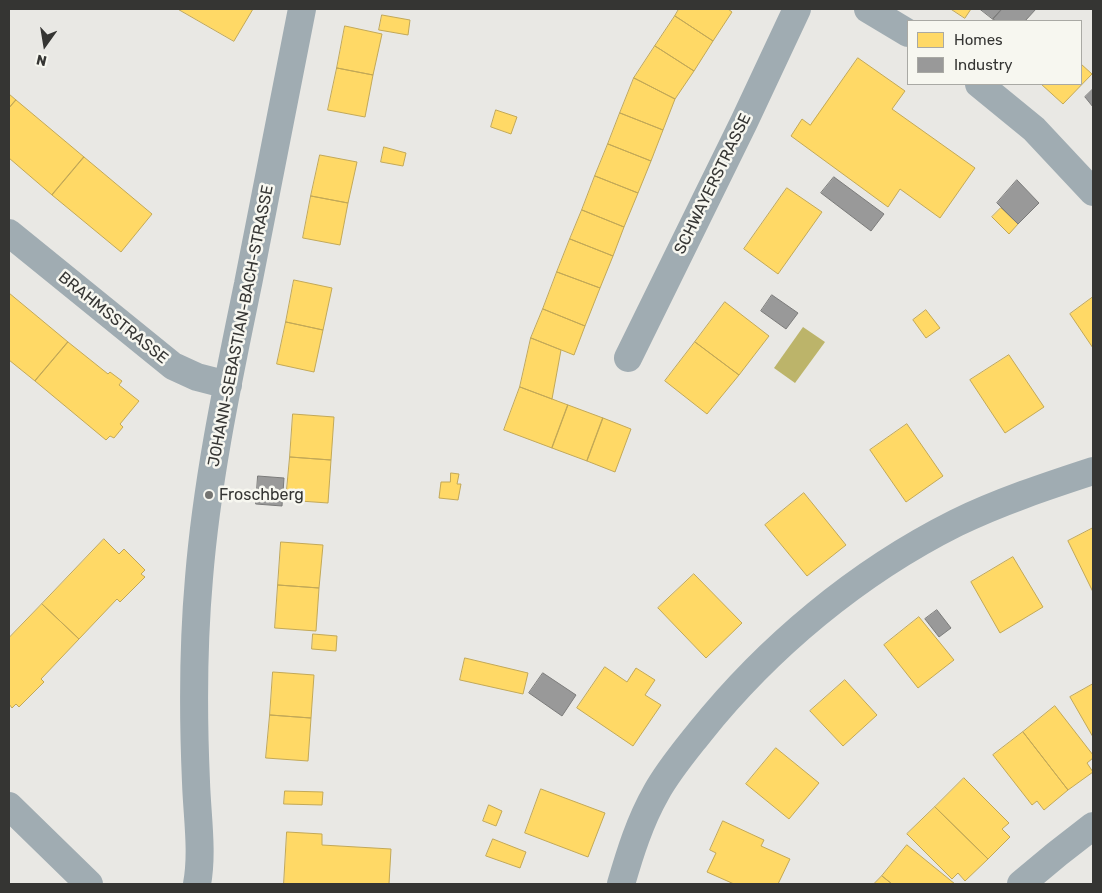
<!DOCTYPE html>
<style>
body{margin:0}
#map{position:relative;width:1102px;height:893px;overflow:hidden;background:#e9e8e4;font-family:Rubik,sans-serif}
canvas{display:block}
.frame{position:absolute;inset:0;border:10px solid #353533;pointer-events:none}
.legend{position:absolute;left:907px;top:20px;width:175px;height:65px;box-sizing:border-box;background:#f7f7f0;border:1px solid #a9a9a4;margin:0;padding:6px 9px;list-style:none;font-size:15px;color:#353533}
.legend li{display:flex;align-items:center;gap:10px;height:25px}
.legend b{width:25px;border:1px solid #a9a9a4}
.north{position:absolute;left:20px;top:20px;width:50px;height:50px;-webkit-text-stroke:4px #f7f7f0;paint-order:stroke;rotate:193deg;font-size:14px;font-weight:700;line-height:20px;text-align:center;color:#353533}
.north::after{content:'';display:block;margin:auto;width:18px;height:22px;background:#353533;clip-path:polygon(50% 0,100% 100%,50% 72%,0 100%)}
</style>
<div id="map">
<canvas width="1102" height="893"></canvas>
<div class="frame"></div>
<ul class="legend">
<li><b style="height:14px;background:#ffd966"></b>Homes</li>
<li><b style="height:14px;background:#999"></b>Industry</li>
</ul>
<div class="north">N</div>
</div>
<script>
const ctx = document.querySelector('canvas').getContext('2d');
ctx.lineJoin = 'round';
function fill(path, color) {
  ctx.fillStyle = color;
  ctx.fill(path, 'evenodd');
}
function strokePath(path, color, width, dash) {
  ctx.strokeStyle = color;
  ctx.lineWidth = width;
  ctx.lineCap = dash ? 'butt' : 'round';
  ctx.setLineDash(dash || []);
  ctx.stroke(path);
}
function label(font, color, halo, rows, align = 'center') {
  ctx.font = font + ' Rubik,sans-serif';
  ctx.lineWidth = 5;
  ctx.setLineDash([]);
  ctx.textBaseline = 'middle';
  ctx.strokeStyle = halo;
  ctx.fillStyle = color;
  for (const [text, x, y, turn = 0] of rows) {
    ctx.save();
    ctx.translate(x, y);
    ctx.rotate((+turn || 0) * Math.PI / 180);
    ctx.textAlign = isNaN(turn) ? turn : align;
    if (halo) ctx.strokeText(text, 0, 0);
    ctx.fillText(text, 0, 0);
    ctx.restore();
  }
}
const water = new Path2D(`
 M803,327L825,342L795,383L774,368Z`);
const homes = new Path2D(`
 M178,9H253L234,41Z
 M679,9H728L732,12L713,41L675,16Z
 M951,9H971L965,18Z
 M382,15L410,20L408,35L379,30Z
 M675,16L713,41L694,71L655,46Z
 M345,26L382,34L373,75L337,68Z
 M655,46L694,71L675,99L634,78Z
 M858,58L905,91L892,109L975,168L940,218L900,189L888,207L791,136L802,119L810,125Z
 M1081,64L1092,74L1063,104L1041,84H1081Z
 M337,68L373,75L365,117L328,110Z
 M634,78L675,99L663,130L620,113Z
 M9,94L16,100L9,108Z
 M16,100L84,157L52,195L9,158V108Z
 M496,110L517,117L511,134L491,127Z
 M620,113L663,130L651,161L608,144Z
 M608,144L651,161L638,193L595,176Z
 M384,147L406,153L403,166L381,162Z
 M320,155L357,162L348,203L311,196Z
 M84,157L152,214L121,252L52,195Z
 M595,176L638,193L624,227L582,210Z
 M787,188L822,212L778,274L744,249Z
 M311,196L348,203L340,245L303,238Z
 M1001,208L1018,224L1009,234L992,217Z
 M582,210L624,227L613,256L570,239Z
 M570,239L613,256L600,288L557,272Z
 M557,272L600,288L585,326L543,309Z
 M294,280L332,288L323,330L286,322Z
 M9,293L68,342L35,381L9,360Z
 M1093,297V348L1070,314Z
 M725,302L769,336L739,375L695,342Z
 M543,309L585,326L574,355L531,338Z
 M926,310L940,328L926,338L913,320Z
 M286,322L323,330L314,372L277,364Z
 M531,338L561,350L552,399L520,387Z
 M68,342L108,374L110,372L122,381L119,385L139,401L120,424L123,427L114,438L110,436L106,440L35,381Z
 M695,342L739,375L707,414L665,381Z
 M1009,355L1044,407L1005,433L970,380Z
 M520,387L568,405L552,448L504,430Z
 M568,405L603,418L587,461L552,448Z
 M293,414L334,417L331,460L290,457Z
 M603,418L631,429L615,472L587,461Z
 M907,424L943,476L906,502L870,450Z
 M290,457L331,460L328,503L286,500Z
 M451,473L459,474L457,484H461L458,500L439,498L441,482H450Z
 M804,493L846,545L807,576L765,525Z
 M1093,528V592L1068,541Z
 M104,539L119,554L124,549L145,570L141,574L145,577L120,602L117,599L79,639L42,604Z
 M281,542L323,545L319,588L278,585Z
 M1013,557L1043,607L1000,633L971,582Z
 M694,574L742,623L706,658L658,608Z
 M278,585L319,588L316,631L275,628Z
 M42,604L79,639L41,679L44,682L19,707L16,704L12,708L9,704V638Z
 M919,617L954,660L918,688L884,645Z
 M313,634L337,636L336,651L312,649Z
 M465,658L528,673L523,694L460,680Z
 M605,667L627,682L636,668L655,680L645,695L661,705L633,746L577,708Z
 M273,672L314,675L311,718L270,715Z
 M845,680L877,715L843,746L810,711Z
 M1093,684V737L1070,697Z
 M1055,706L1093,755V758L1087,763L1093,772L1068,790L1023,732Z
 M270,715L311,718L308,761L266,758Z
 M1023,732L1068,790L1044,810L1037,801L1032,805L993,755Z
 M776,748L819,783L789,819L746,784Z
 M964,778L1009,823L1002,829L1010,837L988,859L935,807Z
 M541,789L605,813L588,857L525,833Z
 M285,791L323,792L322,805L284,804Z
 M489,805L502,811L496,826L483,821Z
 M935,807L988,859L965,881L958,873L952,879L907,834Z
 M723,821L764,840L761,846L790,859L778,884H734L707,872L716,853L710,850Z
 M287,832L322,834V845L391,849L389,884H284Z
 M493,839L526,852L520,868L486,856Z
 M907,845L955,884H892L882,876Z
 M882,876L892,884H874Z`);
const industry = new Path2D(`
 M980,9H1002L993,19Z
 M1002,9H1036L1025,21H996L993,19Z
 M1093,89V107L1085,97Z
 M834,177L884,214L871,231L821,193Z
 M1017,180L1039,203L1018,224L997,203Z
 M772,295L798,313L786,329L761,311Z
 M258,476L284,478L282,506L256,504Z
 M937,610L951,628L939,637L925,619Z
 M543,673L576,695L562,716L529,693Z`);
const minor = new Path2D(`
 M868,9L908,33
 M979,84L1034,129L1093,192
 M9,233L173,366L197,377L228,385
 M628,358L744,122L797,9
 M9,806L89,884
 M197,884C203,852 197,815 196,782C193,714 193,646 199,578C207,479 228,381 248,284C266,192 284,100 302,9
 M621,884C630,853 640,821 656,793C668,771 685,751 700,732C768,647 858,572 956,523C999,502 1047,486 1093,471
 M1021,884L1057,854L1093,826`);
const markers = [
 [209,495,5,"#747471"]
];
const streetNames = [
 ["SCHWAYERSTRASSE",713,184,-64],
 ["BRAHMSSTRASSE",113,318,39],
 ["JOHANN-SEBASTIAN-BACH-STRASSE",241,326,-79]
];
const poiNames = [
 ["Froschberg",219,495]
];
fill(water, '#bcb46a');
fill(homes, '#ffd966');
strokePath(homes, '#c2a857', 1);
fill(industry, '#999');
strokePath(industry, '#7b7b7a', 1);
strokePath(minor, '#a0acb2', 28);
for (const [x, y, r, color] of markers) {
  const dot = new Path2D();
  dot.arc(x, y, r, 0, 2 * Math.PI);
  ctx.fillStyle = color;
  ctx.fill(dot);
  strokePath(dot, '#f7f7f0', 2);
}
label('16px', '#353533', '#f7f7f0', streetNames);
label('16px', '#353533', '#f7f7f0', poiNames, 'left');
</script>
